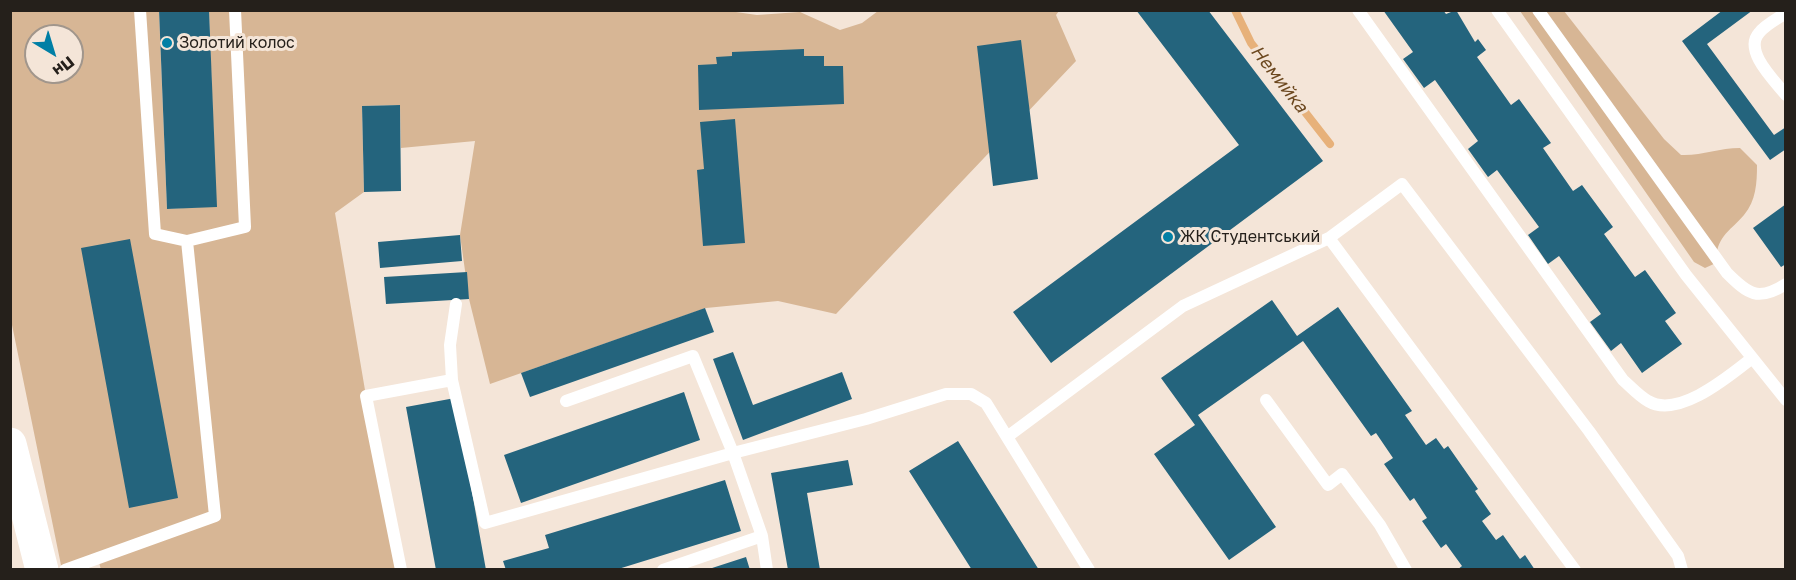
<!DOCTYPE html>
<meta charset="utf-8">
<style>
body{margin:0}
#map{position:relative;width:1796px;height:580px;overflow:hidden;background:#f4e5d8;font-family:"Golos Text",sans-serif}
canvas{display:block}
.frame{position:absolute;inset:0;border:12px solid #25201b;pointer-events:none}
.north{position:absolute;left:24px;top:24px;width:60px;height:60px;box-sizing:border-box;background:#f4e5d8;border:2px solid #a1968c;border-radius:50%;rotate:142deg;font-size:16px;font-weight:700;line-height:24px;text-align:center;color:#25201b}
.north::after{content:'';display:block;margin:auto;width:21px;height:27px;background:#007fa5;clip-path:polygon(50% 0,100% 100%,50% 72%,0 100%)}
</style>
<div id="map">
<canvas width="1796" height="580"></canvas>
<div class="frame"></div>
<div class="north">Пн</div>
</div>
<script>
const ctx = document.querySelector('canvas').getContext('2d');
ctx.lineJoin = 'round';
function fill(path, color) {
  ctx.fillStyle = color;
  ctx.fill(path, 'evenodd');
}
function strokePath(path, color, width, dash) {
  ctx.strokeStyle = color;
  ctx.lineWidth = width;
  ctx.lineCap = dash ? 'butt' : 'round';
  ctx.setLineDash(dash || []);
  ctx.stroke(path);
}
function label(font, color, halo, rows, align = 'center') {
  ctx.font = font + ' "Golos Text",sans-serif';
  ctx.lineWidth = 6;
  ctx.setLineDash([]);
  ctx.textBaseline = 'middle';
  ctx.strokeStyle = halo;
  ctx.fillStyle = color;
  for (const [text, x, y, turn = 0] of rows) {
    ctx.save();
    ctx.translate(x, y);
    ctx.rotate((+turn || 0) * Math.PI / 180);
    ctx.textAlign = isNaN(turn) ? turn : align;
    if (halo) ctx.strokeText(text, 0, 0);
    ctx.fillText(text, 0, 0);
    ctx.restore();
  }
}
const green = new Path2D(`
 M722,10L757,15L800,12L840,30L862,23L878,11H1059L1056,15L1076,61L836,314L778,301L706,308L490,384L469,299L460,235L475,141L401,148L400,105L362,106L364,192L335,213L366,396L401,569L101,570L98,558L62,570L11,320L10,11H159L167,209L216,206L209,11ZM36,36H72V72H36Z
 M1520,11H1564L1664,139L1681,155C1701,156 1719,148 1740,148L1757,165C1757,183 1756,201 1744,215C1728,233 1716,237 1716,263L1705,268L1694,262Z`);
const stream = new Path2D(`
 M1235,10L1251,43L1330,144`);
const building = new Path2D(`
 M159,10H209L217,207L167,209Z
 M1136,10H1208L1323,161L1051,363L1013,312L1239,145Z
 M1383,10H1443L1446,14L1456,10L1475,42L1478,39L1486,50L1477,57L1511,105L1519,99L1551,143L1543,148L1573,191L1582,185L1613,227L1604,234L1635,277L1645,270L1676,313L1665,321L1682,344L1642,373L1621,343L1611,351L1590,322L1601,314L1559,256L1548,264L1528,235L1539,227L1497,170L1488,177L1468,149L1478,141L1435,80L1424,88L1403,59L1413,52Z
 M1723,10H1753L1707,44L1774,135L1786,127V149L1770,160L1682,41Z
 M1021,40L1038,179L993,186L977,46Z
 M804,49V56H824V66H843L844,104L699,110L698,65L717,64L716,57L732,56V52Z
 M400,105L401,191L364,192L362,106Z
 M735,119L745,243L703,246L697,170L704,169L700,122Z
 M1786,204V264L1781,267L1753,228Z
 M460,235L462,261L380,268L378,242Z
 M130,239L178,498L129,508L81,248Z
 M467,272L469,299L386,304L384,277Z
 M1272,300L1297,336L1338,307L1412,411L1405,415L1426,445L1436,438L1444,449L1448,446L1478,489L1475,491L1491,514L1482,521L1496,540L1503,535L1520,559L1525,555L1535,570H1457L1462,566L1446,544L1441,548L1422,521L1427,518L1414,498L1410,501L1384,464L1393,458L1376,433L1371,436L1303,341L1198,415L1276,527L1229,560L1154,454L1195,425L1161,378Z
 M705,308L714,332L530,397L521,373Z
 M733,352L753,405L842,372L852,399L743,440L713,359Z
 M684,392L700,440L521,503L504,455Z
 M455,398L486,570H436L406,407Z
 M958,441L1039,570H972L909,471Z
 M848,460L853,485L807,493L820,570H788L771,473Z
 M725,480L741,531L615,570H506L503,561L549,548L545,535Z
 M746,557L750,570H709V569Z`);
const lane = new Path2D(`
 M140,10L155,234L187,241L245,227L235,10
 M1358,10L1623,380C1631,387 1639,396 1648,401C1678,419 1728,377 1751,359
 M1497,10L1686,275L1786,400
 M1538,10L1727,273C1748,294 1758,302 1786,284
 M1786,13C1777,19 1765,25 1759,33C1743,51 1775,81 1786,95
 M456,304L450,345L452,380L485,523L733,453L866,419L946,394H971L986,403L1089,570
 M1266,400L1328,485L1342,474L1380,525L1406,570
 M566,401L693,356L733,453L762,536L663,570
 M1007,437L1183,306L1329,238
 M762,536L767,570
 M65,570L215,516L187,241
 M401,570L366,396L452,380
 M1575,570L1329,238L1402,184L1589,431L1678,556L1682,570`);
const primary = new Path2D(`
 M10,444L42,570`);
const markers = [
 [167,43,6,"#007fa5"],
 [1168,237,6,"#007fa5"]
];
const poiNames = [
 ["Золотий колос",179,43],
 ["ЖК Студентський",1180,237]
];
const waterNames = [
 ["Немийка",1279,79,52]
];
fill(green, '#d7b695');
strokePath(stream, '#e7b17a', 8);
fill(building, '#24647d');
strokePath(lane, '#fff', 12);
strokePath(primary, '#fff', 33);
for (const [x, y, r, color] of markers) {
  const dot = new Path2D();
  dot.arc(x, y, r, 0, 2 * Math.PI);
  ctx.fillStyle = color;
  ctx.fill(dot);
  strokePath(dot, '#f4e5d8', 2);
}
label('16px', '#25201b', '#f4e5d8', poiNames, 'left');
label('italic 18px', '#6c481f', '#f4e5d8', waterNames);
</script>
